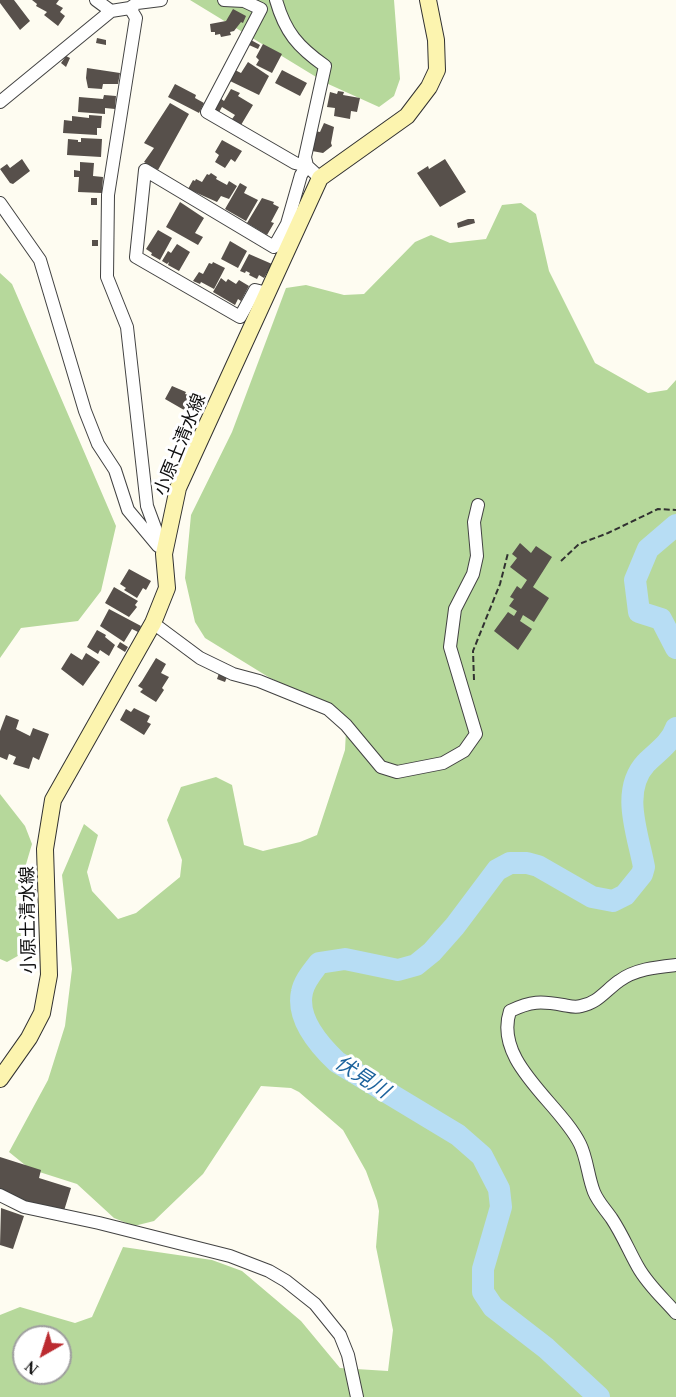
<!DOCTYPE html>
<meta charset="utf-8">
<style>
body{margin:0}
#map{position:relative;width:676px;height:1397px;overflow:hidden;background:#fefcf1;font-family:Georgia,serif}
canvas{display:block}
.north{position:absolute;left:12px;top:1325px;width:60px;height:60px;box-sizing:border-box;background:#fff;border:2px solid #9f9f9f;border-radius:50%;rotate:219deg;font-size:16px;font-weight:700;line-height:24px;text-align:center;color:#0f0f0f}
.north::after{content:'';display:block;margin:auto;width:21px;height:27px;background:#bb2b30;clip-path:polygon(50% 0,100% 100%,50% 72%,0 100%)}
</style>
<div id="map">
<canvas width="676" height="1397"></canvas>
<div class="north">N</div>
</div>
<script>
const ctx = document.querySelector('canvas').getContext('2d');
ctx.lineJoin = 'round';
function fill(path, color) {
  ctx.fillStyle = color;
  ctx.fill(path, 'evenodd');
}
function strokePath(path, color, width, dash) {
  ctx.strokeStyle = color;
  ctx.lineWidth = width;
  ctx.lineCap = dash ? 'butt' : 'round';
  ctx.setLineDash(dash || []);
  ctx.stroke(path);
}
function label(font, color, halo, rows, align = 'center') {
  ctx.font = font + ' Georgia,"Noto Sans JP",serif';
  ctx.lineWidth = 6;
  ctx.setLineDash([]);
  ctx.textBaseline = 'middle';
  ctx.strokeStyle = halo;
  ctx.fillStyle = color;
  for (const [text, x, y, turn = 0] of rows) {
    ctx.save();
    ctx.translate(x, y);
    ctx.rotate((+turn || 0) * Math.PI / 180);
    ctx.textAlign = isNaN(turn) ? turn : align;
    if (halo) ctx.strokeText(text, 0, 0);
    ctx.fillText(text, 0, 0);
    ctx.restore();
  }
}
const forest = new Path2D(`
 M190,0H394L400,79L394,96L379,107L326,83Z
 M521,203L536,214L549,271L595,363L648,393L667,390L676,380V1397H0V1315L20,1307L75,1323L92,1317L123,1247L212,1260L242,1271L301,1321L340,1368L388,1371L393,1330L376,1247L379,1211L377,1201L366,1171L343,1130L299,1092L291,1088L261,1086L203,1174L154,1221L134,1226L114,1218L77,1184L30,1169L9,1152L48,1080L65,1026L72,969L62,875L84,824L98,835L87,872L92,891L118,919L136,913L180,877L182,860L167,820L181,787L216,777L232,785L244,845L263,851L300,842L317,835L345,750L346,731L321,702L270,678L205,638L195,622L185,578L191,515L232,432L286,288L306,285L344,295L364,294L415,242L431,235L450,243L486,239L502,205ZM24,1337H60V1373H24Z
 M0,273L12,284L116,526L101,591L78,621L21,628L0,658Z
 M0,794L25,826L32,844L16,898L23,953L7,962L0,959Z`);
const river = new Path2D(`
 M676,525L648,549L635,580L639,612L661,619L676,648
 M599,1397L546,1348L493,1307L483,1292V1269L501,1207L499,1189L482,1156L458,1135L337,1062C319,1045 296,1019 302,992C304,981 313,971 319,963L345,959L398,970L416,965L432,952L455,926L497,870L510,863H527L538,866L592,897L613,901L625,895L642,874L644,867C638,834 620,791 646,763C657,752 671,743 676,728`);
const building = new Path2D(`
 M0,0H14L30,21L20,30L0,3Z
 M32,0H59L56,4L63,8L60,12L65,16L58,26L44,15L47,12L36,6L37,4Z
 M233,9L246,16L243,23L241,22L234,31L230,32L231,35L221,37L220,34L215,35V32H211L210,24L226,21Z
 M97,38L106,40V45L96,43Z
 M251,40L260,45L258,49L249,45Z
 M263,44L282,54L272,73L256,65L259,60L256,57Z
 M66,56L70,58L66,67L61,63Z
 M248,62L269,76L259,95L230,81L235,70L241,73Z
 M87,68L120,73L118,84H103L102,89L88,88L86,78Z
 M282,70L307,83L300,96L275,83Z
 M175,84L196,95L195,98L204,103L199,113L168,97Z
 M231,89L240,93L238,96L253,105L241,125L232,119L235,115L222,107L218,114L217,113L215,107L220,98L224,101Z
 M338,91L344,92L343,95L360,98L357,112L351,111L350,119L334,116L335,108L327,107L330,92L337,94Z
 M104,95L116,96L115,109L105,108V114L78,112L79,97L103,99Z
 M170,103L189,114L158,170L144,162L154,148L144,143Z
 M89,115L102,116L101,128H97V135L63,133L64,120L72,121V116L89,118Z
 M324,123L334,127L331,143L332,146L323,153L312,151L315,131L320,132Z
 M81,138L102,139L101,157L67,155L68,139L78,140V142H81Z
 M222,140L242,151L235,162L231,159L225,168L215,162L219,155L215,152Z
 M22,159L30,171L13,184L10,183L0,169L7,164L10,168Z
 M445,159L466,192L440,207L417,173L428,166L429,169Z
 M80,162L94,163L93,176L103,177L102,193L78,192L79,177H74V170L80,171Z
 M211,173L217,177L216,179L227,185L229,181L237,186L229,199L221,196L217,202L188,189L193,180L195,181L196,179L202,182L207,174L209,175Z
 M240,183L247,187L244,193L258,200L246,221L225,209Z
 M91,198H97V205H91Z
 M262,198L274,202L273,204L279,207L271,222L274,223L267,235L247,223Z
 M180,202L204,218L195,233L203,237L198,245L166,227Z
 M468,219H474L475,223L458,228L457,223Z
 M158,230L172,238L160,260L151,255L152,253L146,249Z
 M92,240H98V246H92Z
 M230,241L247,251L238,268L221,259Z
 M177,244L190,252L179,271L168,265L169,262L167,264L162,261L168,251L171,253Z
 M249,254L272,264L264,278L259,275L257,279L249,275L250,273L246,271L245,273L240,271Z
 M213,262L225,268L214,289L201,282L200,284L193,281L199,272L203,274L209,263L212,264Z
 M221,278L226,282L228,279L236,284L239,280L249,286L241,301L238,299L235,305L213,292Z
 M172,386L186,392L185,394L196,397L195,399L198,400L191,414L165,399Z
 M520,543L531,553L536,546L552,557L533,587L549,598L534,622L523,615L520,621L532,629L518,650L494,631L508,612L514,616L517,611L509,606L514,599L510,597L517,586L521,589L527,580L510,567L517,558L512,554Z
 M129,569L151,581L146,590L143,588L137,598L124,590L126,588L120,584Z
 M114,587L138,601L135,605L137,607L129,617L105,603Z
 M109,609L141,626L138,632L132,629L124,642L100,626Z
 M97,630L106,635L105,637L115,645L109,656L100,650L98,654L87,647Z
 M120,642L128,647L125,652L117,647Z
 M71,653L82,660L86,653L100,662L83,686L61,669Z
 M156,658L166,664L161,673L169,677L162,688L164,690L156,702L140,692L143,689L138,686L142,681Z
 M219,673L227,677L225,682L217,679Z
 M134,708L150,716L147,722L151,724L144,735L120,720L126,709L131,712Z
 M6,715L19,720L16,729L30,736L33,728L49,734L39,760L33,757L29,769L13,764L16,757L9,754L7,760L0,757V731Z
 M27,889H36L37,894L27,895Z
 M0,1157L41,1170L39,1178L71,1188L63,1214L0,1195Z
 M1,1208L24,1216L13,1249L0,1245Z`);
const path = new Path2D(`
 M561,561L579,544L608,533L658,509L676,510
 M474,680L473,651L500,584L508,553`);
const street = new Path2D(`
 M96,0L111,11L130,8L137,3L161,0
 M224,0L244,1L261,9L207,112L295,163L307,166L305,157L325,66C298,47 285,32 276,0
 M130,8L136,18L108,195L107,277L127,327L147,506L164,552
 M0,102L111,11
 M0,203L40,260L85,411L98,444L115,470L128,510L158,546
 M267,293L255,290L240,317L136,257L145,170L274,247L287,224L301,175L307,166L320,178
 M153,623L200,658L233,674L259,681L328,709L346,725L381,767L397,772L443,763L464,751L476,734L450,647L455,609L473,574L477,556L474,522L478,505
 M676,965C657,967 635,969 619,981C606,990 598,1003 581,1006C575,1008 569,1006 563,1005C541,1001 531,1001 510,1011C493,1062 560,1103 580,1144C587,1158 588,1177 594,1192C598,1202 606,1210 612,1219C622,1234 629,1251 638,1267C648,1285 663,1298 676,1313
 M0,1195L24,1207L99,1223L230,1256L269,1271L286,1281L315,1304L340,1335L348,1355L357,1397`);
const secondary = new Path2D(`
 M0,1079L29,1038L42,1013L49,975L45,849L53,800L153,623L167,588L164,554L178,488L320,178L407,116L429,87L437,70L436,40L428,0`);
const streetNames = [
 ["小原土清水線",179,444,-68],
 ["小原土清水線",27,920,-91]
];
const waterNames = [
 ["伏見川",363,1076,33]
];
fill(forest, '#b6d89b');
strokePath(river, '#b7ddf4', 22);
fill(building, '#57504b');
strokePath(street, '#424242', 14);
strokePath(secondary, '#313131', 18);
strokePath(path, '#313131', 2, [6, 3]);
strokePath(street, '#fff', 12);
strokePath(secondary, '#fcf4af', 16);
label('18px', '#0f0f0f', '#fff', streetNames);
label('italic 20px', '#1c639d', '#fff', waterNames);
</script>
